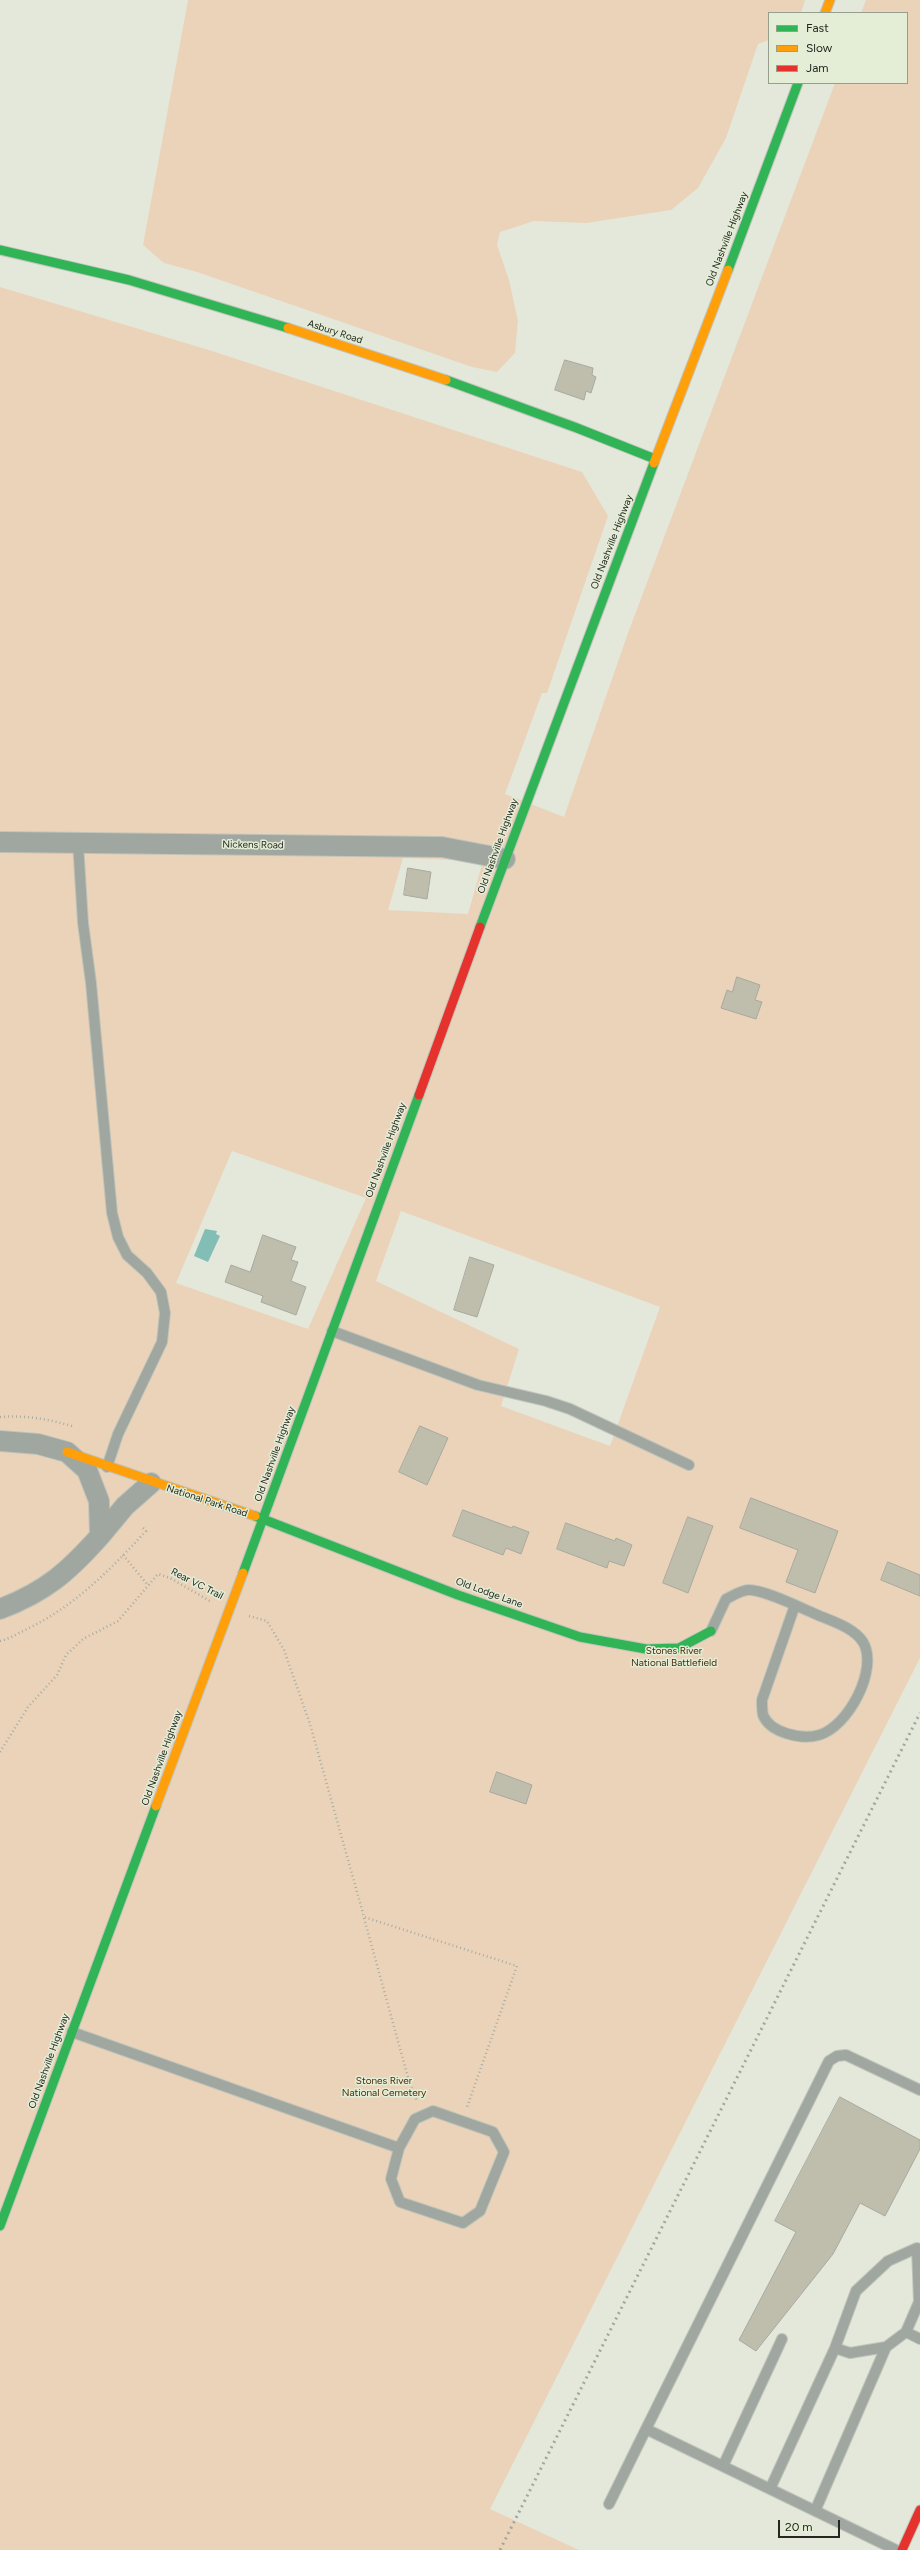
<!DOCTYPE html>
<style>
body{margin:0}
#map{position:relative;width:920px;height:2550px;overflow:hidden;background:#e3e8db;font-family:Figtree,sans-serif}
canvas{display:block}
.legend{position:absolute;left:768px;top:12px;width:140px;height:72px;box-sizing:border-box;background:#e4edd6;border:1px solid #979e8d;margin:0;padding:5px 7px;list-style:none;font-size:12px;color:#24271f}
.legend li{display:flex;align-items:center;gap:8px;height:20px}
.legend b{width:20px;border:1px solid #979e8d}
.scale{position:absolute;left:778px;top:2520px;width:62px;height:18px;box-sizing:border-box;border:2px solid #24271f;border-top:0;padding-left:5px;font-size:12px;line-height:14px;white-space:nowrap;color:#24271f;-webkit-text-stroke:3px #e4edd6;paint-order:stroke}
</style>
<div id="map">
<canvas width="920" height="2550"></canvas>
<ul class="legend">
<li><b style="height:5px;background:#30b455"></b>Fast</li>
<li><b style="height:5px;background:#ff9f0a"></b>Slow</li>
<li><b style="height:5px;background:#e5322d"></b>Jam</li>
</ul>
<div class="scale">20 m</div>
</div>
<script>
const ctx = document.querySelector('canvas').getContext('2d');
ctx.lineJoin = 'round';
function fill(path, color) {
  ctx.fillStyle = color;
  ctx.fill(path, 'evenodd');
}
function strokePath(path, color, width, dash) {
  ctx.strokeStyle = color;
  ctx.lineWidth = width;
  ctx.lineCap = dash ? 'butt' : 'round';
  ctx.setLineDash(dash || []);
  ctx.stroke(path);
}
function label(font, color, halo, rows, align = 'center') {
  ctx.font = font + ' Figtree,sans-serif';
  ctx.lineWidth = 3;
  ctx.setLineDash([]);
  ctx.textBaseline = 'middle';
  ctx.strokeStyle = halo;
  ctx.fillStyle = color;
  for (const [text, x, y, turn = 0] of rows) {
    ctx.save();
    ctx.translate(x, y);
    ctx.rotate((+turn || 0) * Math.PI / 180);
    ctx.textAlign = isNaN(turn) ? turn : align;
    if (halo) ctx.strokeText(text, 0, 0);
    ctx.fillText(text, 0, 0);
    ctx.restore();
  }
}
const green = new Path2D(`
 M188,0H805L801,13H769V40L758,44L726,138L698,188L671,210L586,223L534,221L500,232L497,245L509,280L518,321L515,353L497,372L472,367L197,272L164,263L143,245Z
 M866,0H920V1658L490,2509L579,2550H0V287L212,351L582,472L608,516L547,693H542L505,794L564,817L628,633L835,83H907V13H861ZM403,858L483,861L468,914L388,910ZM232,1151L366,1198L308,1329L176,1283ZM401,1211L660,1307L610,1446L501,1406L519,1349L376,1281Z`);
const water = new Path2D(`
 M205,1229L217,1231L216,1234L220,1236L208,1262L194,1256Z`);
const building = new Path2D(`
 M565,360L593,368L592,375L596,377L591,393L586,391L584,400L555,390Z
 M408,868L431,872L427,899L404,895Z
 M737,977L760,985L755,1000L762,1002L756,1019L721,1008L727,990L732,992Z
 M263,1235L296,1247L291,1260L298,1262L291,1281L306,1287L296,1315L261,1302L263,1296L225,1282L231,1265L250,1272Z
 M470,1257L494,1265L477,1317L454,1310Z
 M420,1426L448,1438L427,1485L399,1472Z
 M751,1498L838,1531L815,1593L786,1582L798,1550L740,1528Z
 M463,1510L512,1528L513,1526L529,1532L521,1554L506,1548L503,1555L453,1536Z
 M688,1517L713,1526L688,1593L663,1583Z
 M566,1523L615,1541L616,1538L632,1545L624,1566L609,1561L607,1568L557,1549Z
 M888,1562L920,1575V1596L881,1580Z
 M497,1772L532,1785L526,1804L490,1792Z
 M840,2097L920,2140V2149L885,2216L860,2203L833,2254L756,2351L739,2340L796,2232L775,2221Z`);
const path = new Path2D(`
 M0,1417C25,1415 48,1419 72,1426
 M123,1555L147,1584
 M249,1616L267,1621L284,1650L310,1724L364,1917L517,1966L467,2107
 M0,1641C9,1639 17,1634 25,1630C74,1607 110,1570 146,1531L141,1526
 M0,1752L28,1707L57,1675L66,1655L83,1639L118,1621L158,1574L170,1578L210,1601
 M364,1918L409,2081L417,2101`);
const lane = new Path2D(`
 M78,843L83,923L91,983L112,1213L118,1237L127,1255L147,1273L161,1292L165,1313L162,1342L118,1434L107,1467
 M332,1331L478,1385L546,1401L570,1409L689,1465
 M711,1631L726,1599C732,1596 742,1590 748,1590C762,1589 797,1606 811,1612C827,1620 853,1626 863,1642C879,1669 848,1727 819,1735C802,1740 770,1733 763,1715C762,1710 762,1704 762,1700L795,1605
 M72,2032L399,2148
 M433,2111L493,2132L504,2152L480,2211L463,2223L400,2202L391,2179L399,2148L415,2119Z
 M917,2248L919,2302L906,2332L886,2347L850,2353L835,2348L856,2291L888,2261Z
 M906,2332L920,2339
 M723,2466L782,2339
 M770,2489L835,2348
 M609,2504L646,2429
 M815,2511L886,2347
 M896,2550L646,2429L829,2061L837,2056L846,2055L920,2090`);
const street = new Path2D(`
 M0,842L442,847L505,859
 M0,1441L38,1444L67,1452L87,1470L99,1501L100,1536C68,1572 45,1592 0,1609
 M100,1536L125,1506L151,1483`);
const fast = new Path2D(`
 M0,250L129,280L288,328
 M728,270L798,83
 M446,380L577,428L655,459
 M480,927L654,463
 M255,1516L458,1595L580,1637L646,1649L679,1648L711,1631
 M243,1573L419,1095
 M0,2226L156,1806`);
const slow = new Path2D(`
 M825,13L830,0
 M288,328L446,380
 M654,463L728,270
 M67,1452L255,1516
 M156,1806L243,1573`);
const jam = new Path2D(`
 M419,1095L480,927
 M902,2550L920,2510`);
const rail = new Path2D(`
 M500,2550L920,1713`);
const streetNames = [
 ["Old Nashville Highway",727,239,-69],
 ["Asbury Road",335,332,18],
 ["Old Nashville Highway",612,542,-69],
 ["Nickens Road",253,845,1],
 ["Old Nashville Highway",498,846,-70],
 ["Old Nashville Highway",386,1150,-70],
 ["Old Nashville Highway",275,1454,-70],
 ["National Park Road",207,1501,18],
 ["Rear VC Trail",197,1584,27],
 ["Old Lodge Lane",489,1593,20],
 ["Old Nashville Highway",162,1758,-70],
 ["Old Nashville Highway",49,2061,-70]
];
const parkNames = [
 ["Stones River",674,1651],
 ["National Battlefield",674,1663],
 ["Stones River",384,2081],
 ["National Cemetery",384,2093]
];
fill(green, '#ebd3b9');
fill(water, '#82bdb6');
fill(building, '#bfbead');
strokePath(building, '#a8a99f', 1);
strokePath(lane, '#c0c4ba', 12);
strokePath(street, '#c0c4ba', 22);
strokePath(fast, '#c0c4ba', 11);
strokePath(slow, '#c0c4ba', 11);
strokePath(jam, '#c0c4ba', 11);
strokePath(path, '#a7aca4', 2.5, [1, 3]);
strokePath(lane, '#9fa7a0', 10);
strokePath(street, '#9fa7a0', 20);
strokePath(fast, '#30b455', 9);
strokePath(slow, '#ff9f0a', 9);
strokePath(jam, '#e5322d', 9);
strokePath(rail, '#a2a8a0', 3, [2, 4]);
label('10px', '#24271f', '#e4edd6', streetNames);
label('10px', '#4b2908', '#e4edd6', parkNames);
</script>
